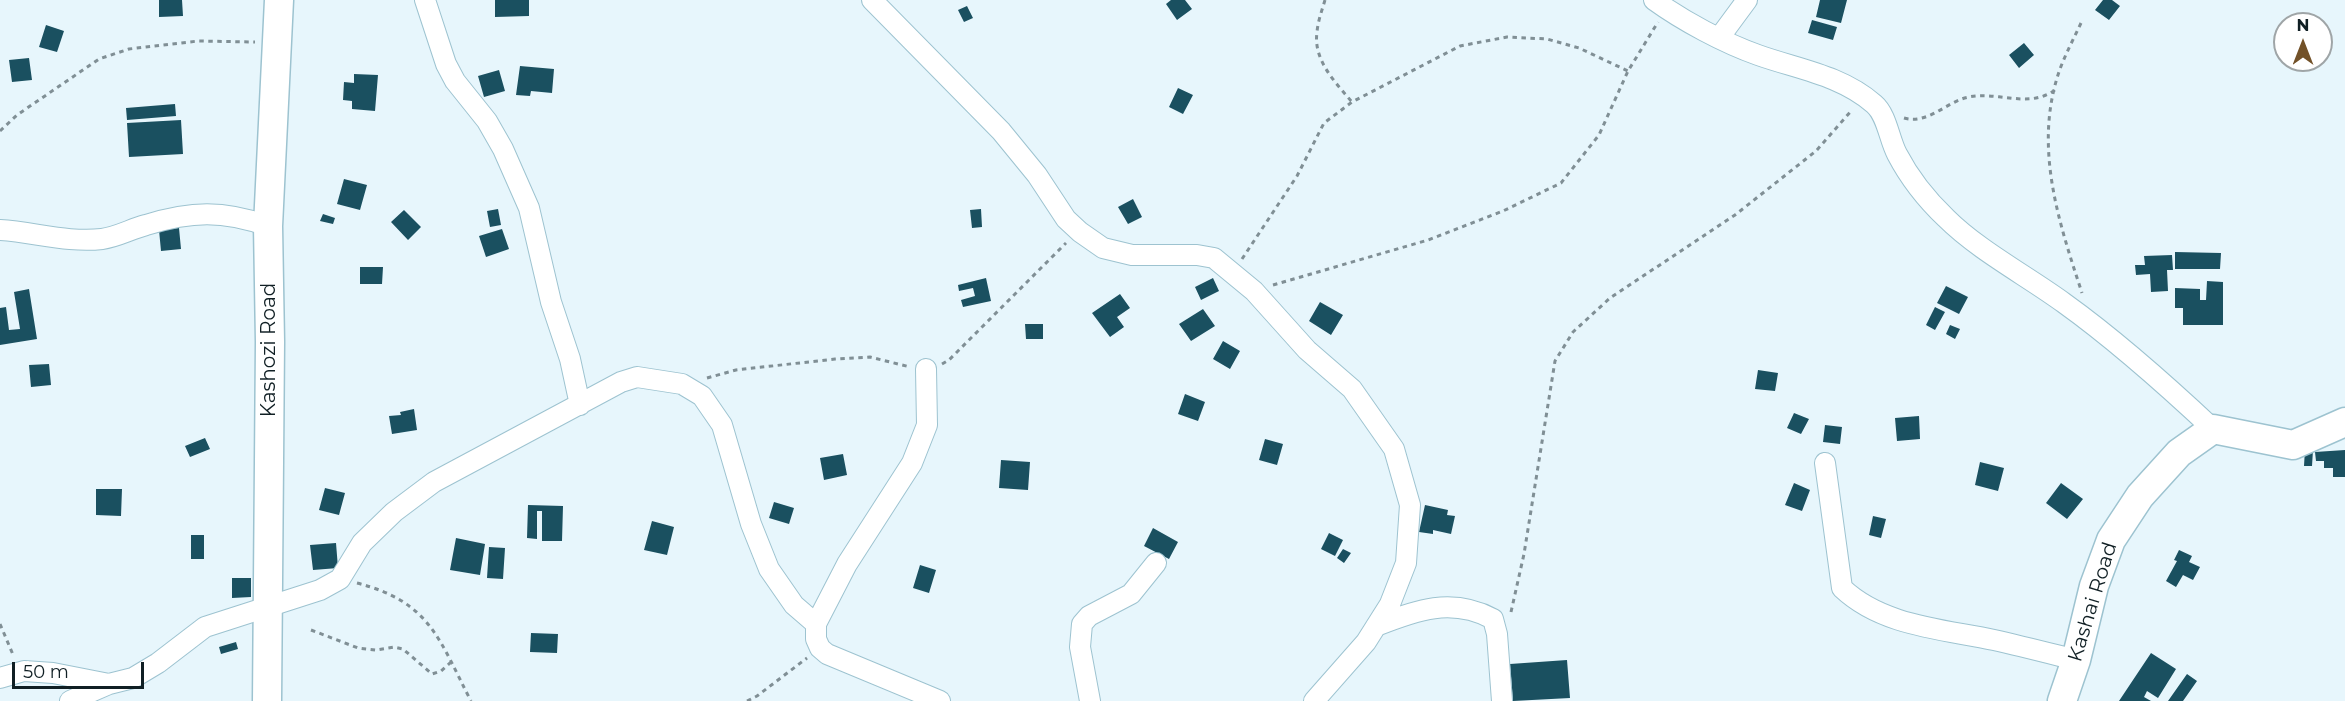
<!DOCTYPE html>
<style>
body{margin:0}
#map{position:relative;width:2345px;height:701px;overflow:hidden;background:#e7f6fc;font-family:Montserrat,sans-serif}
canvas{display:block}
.north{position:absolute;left:2273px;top:12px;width:60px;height:60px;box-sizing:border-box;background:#fff;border:2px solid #9fa5a7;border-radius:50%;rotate:0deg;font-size:16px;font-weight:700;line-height:24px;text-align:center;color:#101f24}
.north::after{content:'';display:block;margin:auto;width:21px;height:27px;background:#725128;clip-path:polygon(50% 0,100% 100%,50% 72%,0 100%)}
.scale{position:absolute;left:12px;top:662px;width:132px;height:27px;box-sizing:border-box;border:3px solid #101f24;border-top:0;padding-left:8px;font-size:18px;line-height:21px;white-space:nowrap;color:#101f24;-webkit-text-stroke:4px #fff;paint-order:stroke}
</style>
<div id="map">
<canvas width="2345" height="701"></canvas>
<div class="north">N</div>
<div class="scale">50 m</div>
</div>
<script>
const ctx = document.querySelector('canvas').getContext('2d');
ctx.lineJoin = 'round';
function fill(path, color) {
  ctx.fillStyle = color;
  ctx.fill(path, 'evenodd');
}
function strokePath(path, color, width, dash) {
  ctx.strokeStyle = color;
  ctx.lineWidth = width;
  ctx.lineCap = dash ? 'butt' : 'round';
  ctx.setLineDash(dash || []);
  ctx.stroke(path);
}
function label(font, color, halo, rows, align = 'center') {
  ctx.font = font + ' Montserrat,sans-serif';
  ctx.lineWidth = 6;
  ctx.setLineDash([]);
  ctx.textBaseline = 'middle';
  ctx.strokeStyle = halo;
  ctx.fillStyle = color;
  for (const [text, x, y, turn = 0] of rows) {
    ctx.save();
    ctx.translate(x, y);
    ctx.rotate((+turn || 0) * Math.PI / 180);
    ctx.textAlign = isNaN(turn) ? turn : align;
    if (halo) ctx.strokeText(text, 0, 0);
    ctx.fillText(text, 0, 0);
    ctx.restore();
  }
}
const building = new Path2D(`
 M159,0H182L183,16L159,17Z
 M495,0H529V16L495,17Z
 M1171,0H1185L1192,9L1177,20L1166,4Z
 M1820,0H1847L1841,23L1816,17Z
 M2103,0H2112L2120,6L2109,20L2095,10Z
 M967,6L973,18L964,22L958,10Z
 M1812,20L1837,27L1833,40L1808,33Z
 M46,25L64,31L57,52L39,47Z
 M2024,43L2034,55L2019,68L2009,55Z
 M29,58L32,80L12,82L9,60Z
 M520,66L554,69L552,93L531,91L530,96L516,95Z
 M499,70L505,91L484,97L478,76Z
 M354,74L378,75L375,111L352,109V101L343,100L344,82L354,83Z
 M1178,88L1193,95L1183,114L1169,107Z
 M175,104L176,116L127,120L126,108Z
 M181,120L183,154L129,157L127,123Z
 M344,179L367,185L360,210L337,204Z
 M1133,199L1142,217L1128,224L1118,207Z
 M498,209L501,225L490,227L487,211Z
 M981,209L982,227L972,228L970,210Z
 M404,210L421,227L408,240L391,222Z
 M323,214L335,218L333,224L320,221Z
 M179,228L181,249L161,251L159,230Z
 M502,229L509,249L486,257L479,236Z
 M2175,252L2221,253L2220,269H2175Z
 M2172,255L2173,270H2167L2168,291L2151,292L2150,274L2136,275L2135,265H2145L2144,256Z
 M360,267H383L382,284H360Z
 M986,278L991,301L963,307L961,300L975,296L973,288L959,291L958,285Z
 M1213,278L1219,291L1201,300L1195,287Z
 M2207,281L2223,282V325H2183V308H2175V288L2200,289V300H2206Z
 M1946,286L1968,297L1959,314L1937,303Z
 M29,289L37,339L0,345V308L6,307L9,330L20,329L14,292Z
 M1120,294L1130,308L1117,317L1124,327L1110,337L1092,313Z
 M1320,302L1343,315L1331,335L1309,321Z
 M1935,307L1945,312L1935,330L1926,325Z
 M1203,309L1215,326L1191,341L1179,324Z
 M1025,324H1043V339H1026Z
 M1950,325L1960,329L1955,339L1946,334Z
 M1223,341L1240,351L1230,369L1213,359Z
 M49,364L51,385L31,387L29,365Z
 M1758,370L1778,373L1775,391L1755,389Z
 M1185,394L1205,402L1198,421L1178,414Z
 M414,409L417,430L392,434L389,416L401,415L400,412Z
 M1794,413L1809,419L1801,434L1787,428Z
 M1919,416L1920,439L1897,441L1895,418Z
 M1825,425L1842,427L1840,444L1823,442Z
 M205,438L210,449L190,457L185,446Z
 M1265,439L1283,444L1277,465L1259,460Z
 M2305,449L2313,450L2312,466H2304Z
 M2345,450V477H2333V468H2324V461H2316L2315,452Z
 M843,454L847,475L824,480L820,458Z
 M1001,460L1030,462L1028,490L999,488Z
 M1980,462L2004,468L1998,491L1975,485Z
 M1794,483L1810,490L1802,511L1785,505Z
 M2061,483L2083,499L2067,519L2046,503Z
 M325,488L345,493L339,515L319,510Z
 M96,489H122L121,516L96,515Z
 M774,502L794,508L789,524L769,518Z
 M528,505L563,506L562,541H542V511H537V539L527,538Z
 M1425,505L1448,510L1447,515L1455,516L1451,534L1433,530V534L1419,532Z
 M1873,516L1886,519L1881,538L1869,535Z
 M652,521L674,527L667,555L644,550Z
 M1153,528L1178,542L1169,559L1144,546Z
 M1329,533L1343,540L1335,556L1321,549Z
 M191,535H204V559H191Z
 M456,538L485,544L480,575L450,570Z
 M336,543L338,568L313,570L310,545Z
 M489,547L505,548L503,579L487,578Z
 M1343,549L1351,553L1344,563L1337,558Z
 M2179,550L2192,556L2189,562L2200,567L2193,580L2183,575L2176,587L2166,581L2177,561L2174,560Z
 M920,565L936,570L929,593L913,588Z
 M232,578H251V597L232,598Z
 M531,633L558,634L557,653L530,652Z
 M236,642L238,649L221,654L219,647Z
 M2151,653L2176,669L2158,698L2147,691L2144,697L2151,701H2119Z
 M1567,660L1570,698L1513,701L1510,664Z
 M2187,674L2197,681L2183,701H2168Z`);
const path = new Path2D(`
 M1325,0C1322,10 1318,21 1317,32C1313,60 1335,82 1352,102
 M2081,23C2074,38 2066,53 2060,69C2033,145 2058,220 2082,293
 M1904,118C1928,125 1947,101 1969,97C1998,91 2029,109 2055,90
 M0,131L17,115L99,59L129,49L198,41L255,42
 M1242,259L1297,176L1324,123L1352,102L1460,46L1507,37L1547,39L1579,48L1628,71
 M1273,285L1428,240L1503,211L1561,183L1599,135L1628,71L1658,22
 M942,364L949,360L1066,243
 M707,378L736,370L835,359L870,357L910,367
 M357,583C431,602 439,640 471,701
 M1511,612L1524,554L1555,361L1573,332L1610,298L1735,215L1816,151L1852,110
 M0,624L14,657
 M311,630L358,648L376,650L394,647L403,649L432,674L441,671L451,662
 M747,701L757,696L807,658`);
const street = new Path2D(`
 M425,0L446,64L455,81L487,121L503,149L529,208L551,302L570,359L580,405
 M872,0L1001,131L1037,175L1066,219L1080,232L1103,248L1132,255H1197L1214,258L1254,291L1307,350L1352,389L1394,449L1410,505L1406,563L1390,604L1366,642L1314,701
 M1654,0C1683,21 1724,43 1758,55C1797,69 1841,75 1874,104C1887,115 1889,139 1897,154C1909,177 1927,200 1946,218C1978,250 2027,276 2064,303C2117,341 2165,384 2213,429
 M1719,38L1747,0
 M0,230C34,232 68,243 102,239C117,237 131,229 146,225C191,211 223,210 268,226
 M926,369L927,425L912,463L847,564L816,624V639L820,648L827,654L940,701
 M1825,463L1842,588C1882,626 1942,629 1994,640C2021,646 2048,653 2076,660
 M1376,626C1416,610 1452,597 1493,619L1497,634L1502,701
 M0,678L24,671L53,673L109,684L133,678L158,663L205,627L320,590L340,579L362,543L394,512L434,482L621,382L637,377L682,384L702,396L722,425L751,524L769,569L794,605L816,624
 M70,701L109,684
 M1090,701L1080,647L1082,624L1089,616L1131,594L1156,563`);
const secondary = new Path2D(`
 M267,701L270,342L268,226L279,0
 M2062,701L2076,660L2094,586L2111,540L2140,496L2179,453L2213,429L2293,445L2345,422`);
const streetNames = [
 ["Kashozi Road",269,350,-90],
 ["Kashai Road",2093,602,-73]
];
fill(building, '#1a5060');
strokePath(street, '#9dc3d0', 22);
strokePath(secondary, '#9dc3d0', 31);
strokePath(path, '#808f95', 3, [4.5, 4.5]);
strokePath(street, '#fff', 20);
strokePath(secondary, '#fff', 28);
label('20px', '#101f24', '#fff', streetNames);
</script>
